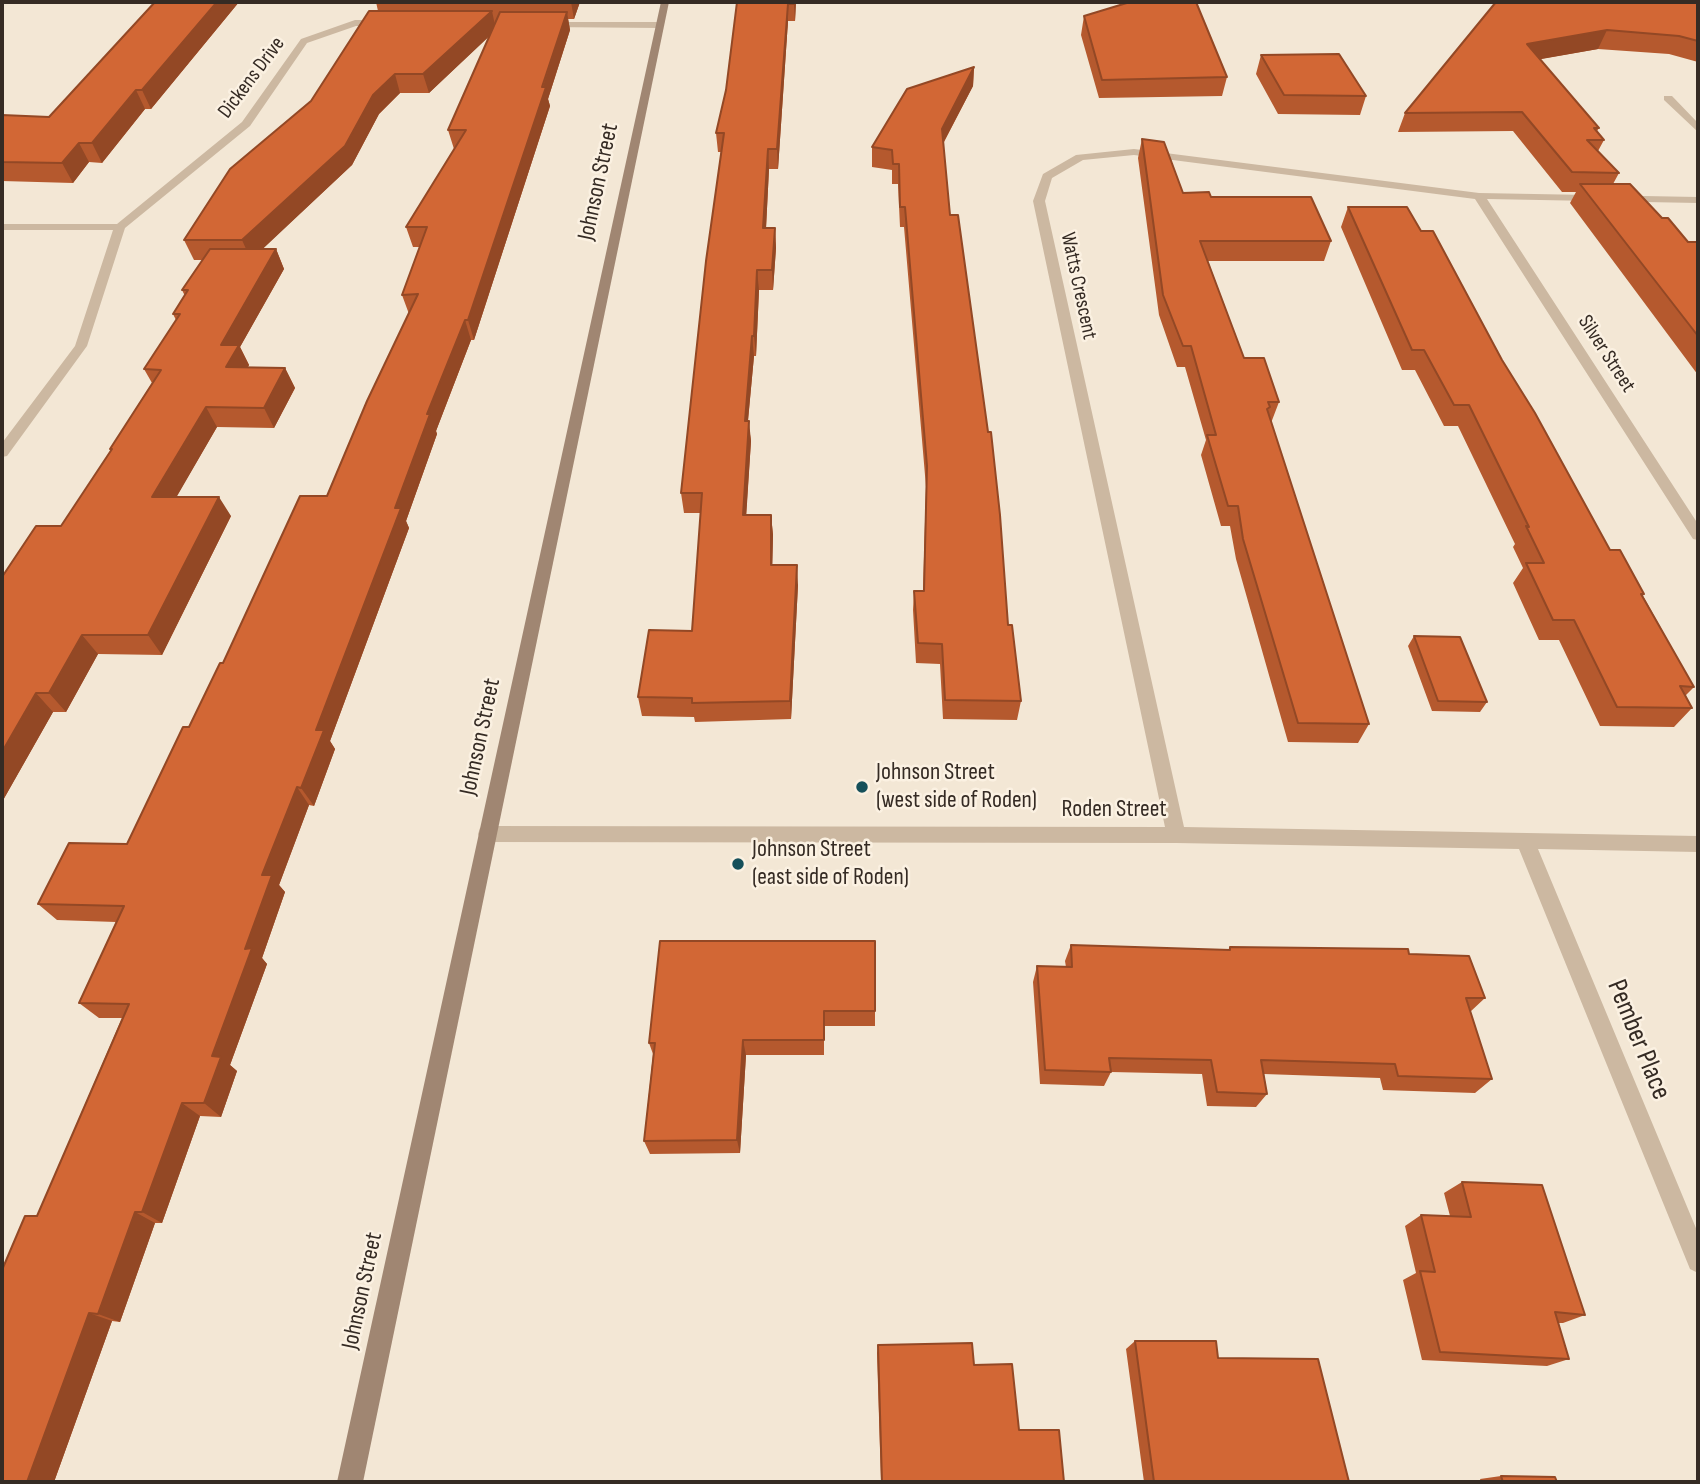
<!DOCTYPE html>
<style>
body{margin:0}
#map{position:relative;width:1700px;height:1484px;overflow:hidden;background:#f3e7d5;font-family:"Sofia Sans Condensed",sans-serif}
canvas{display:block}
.frame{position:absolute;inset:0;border:4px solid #352b24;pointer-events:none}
</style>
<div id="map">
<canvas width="1700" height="1484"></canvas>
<div class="frame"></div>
</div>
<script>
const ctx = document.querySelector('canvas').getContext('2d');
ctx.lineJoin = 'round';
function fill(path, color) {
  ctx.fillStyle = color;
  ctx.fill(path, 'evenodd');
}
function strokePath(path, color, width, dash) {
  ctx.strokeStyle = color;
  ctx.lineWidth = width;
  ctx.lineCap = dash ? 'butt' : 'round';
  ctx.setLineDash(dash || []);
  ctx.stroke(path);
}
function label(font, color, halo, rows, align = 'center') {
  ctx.font = font + ' "Sofia Sans Condensed",sans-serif';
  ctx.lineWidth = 5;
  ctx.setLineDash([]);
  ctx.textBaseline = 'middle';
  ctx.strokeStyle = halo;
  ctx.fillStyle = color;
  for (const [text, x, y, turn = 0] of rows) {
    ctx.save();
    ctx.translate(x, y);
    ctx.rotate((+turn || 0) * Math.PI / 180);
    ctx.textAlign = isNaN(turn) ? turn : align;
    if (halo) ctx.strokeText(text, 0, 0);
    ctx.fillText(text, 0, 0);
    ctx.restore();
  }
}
const street = new Path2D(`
 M355,20H384L389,23L384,26H356L307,43L250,126L125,228L87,346L7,456L2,457V443L75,346L113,230H2V224H117L242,122L301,39Z
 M542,22H659L664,25L659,28L545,27L540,24Z
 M1664,96H1672L1698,123V132L1664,100Z
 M1134,149L1479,193L1698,197V203L1487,199L1698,524V540L1693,539L1475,199L1134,155L1083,160L1052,178L1045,201L1184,827L1698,836V852L1538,849L1698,1233V1273L1690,1269L1519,849L1176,843L487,842L480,840L478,834L480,828L487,826L1165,827L1033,201L1043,174L1076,155Z`);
const secondary = new Path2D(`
 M661,2H669L363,1482H337Z`);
const wall = new Path2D(`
 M155,2H239L151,109H145L102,163L89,162L73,183L2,181V115L49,117Z
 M376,2H580L574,19H568L570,30L548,99L550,106L474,340H471L436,431L437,434L406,521L409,528L330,741L335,749L314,806L309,805L279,885L285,892L262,958L267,964L230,1065L237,1071L221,1117L200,1116L162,1223H155L120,1322L112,1321L54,1482L37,1216L122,1018H99L79,1003L116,922L57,920L38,904L127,844L223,663L327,496L409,314L402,295L420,247H413L406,227L454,149L448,130L490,35L429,93H400L379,114L352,165L262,249H276L284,269L240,347L249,365L248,367L285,368L295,388L274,428L217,427L176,497L231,516L162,655L98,654L66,712H53L2,802L61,526L111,451L110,449L152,383L144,369L176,320L173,314L185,296L182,290L203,260H194L184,240L311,101L378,11Z
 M737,2H796L795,21H788L778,169H769L766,228H775L776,248L773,290H759L756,356H754L748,421L751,441L746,515H771L773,535L772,565L798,585L791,719L695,722L694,717L642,716L638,697L692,631L701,513H684L681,493L721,152H718L716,133L726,90Z
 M1496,2H1698V62L1669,54L1598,49L1540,59L1599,128L1597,131L1604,140L1598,151L1619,173L1613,184L1662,218L1688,242H1698V375L1570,203L1576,192H1562L1513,131L1398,132L1405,113Z
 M1084,16L1227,77L1222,96L1099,98L1081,35Z
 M1261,55L1366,96L1360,115L1278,114L1256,74Z
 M974,67L973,86L943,144L950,215L1008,625L1021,701L1017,720L943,719L940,664L916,663L913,610L914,591H923L926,487L904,227H900L898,184H892V170L872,167V147Z
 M1142,139L1183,193L1211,197L1331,241L1324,261H1208L1244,358L1279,402L1271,423L1369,724L1358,743L1288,742L1236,559L1230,526H1221L1201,455L1206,440L1185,367H1177L1159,315L1138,158Z
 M1348,207L1502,360L1610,550L1644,594L1643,596L1694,687L1685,696L1692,708L1674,727L1600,726L1559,640H1539L1513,583L1523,568L1513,547L1515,544L1458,426H1444L1415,370H1402L1341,227Z
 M1414,636L1487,702L1480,712L1432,711L1408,646Z
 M660,941L875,1011V1026H824V1055H746L740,1153L650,1154L644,1141L653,1054L649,1043Z
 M1071,945L1228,950L1230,947L1409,954L1485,998L1470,1012L1492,1079L1475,1093L1383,1090L1380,1078L1264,1074L1267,1094L1256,1107L1207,1106L1202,1074L1111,1072L1104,1086L1040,1084L1033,982L1037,966L1066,967L1065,961Z
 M1462,1182L1585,1315L1563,1323H1558L1569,1359L1547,1366L1422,1360L1403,1280L1416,1273L1405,1226L1421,1215L1450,1216L1444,1193Z
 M1135,1341L1218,1358L1349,1482H1144L1126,1349Z
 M878,1345L974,1365L1019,1430L1064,1482H881L877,1353Z
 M1501,1476L1557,1482H1481L1480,1479Z`);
const shadedWall = new Path2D(`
 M217,2H239L151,109L142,90Z
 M571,2H580L574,19Z
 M795,2H796L795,21L794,4Z
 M788,4V21L778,169L777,149Z
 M492,11L496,30L429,93L423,74Z
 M567,12L570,30L548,99L550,106L474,340L468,320Z
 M1607,30L1598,49L1519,63L1527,44Z
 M974,67L973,86L940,149L942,129Z
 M395,74L400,93L379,114L352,165L251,260L242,240L373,95Z
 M136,90L145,109L102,163L92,143Z
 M79,143L89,162L73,183L62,163Z
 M768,149L769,169L765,248L763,228Z
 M775,228L776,248L773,290L772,270Z
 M276,249L284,269L240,347L249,365L237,387L226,367L221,345Z
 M757,270L759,290L756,356L754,336Z
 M465,320L471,340L436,431L437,434L406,521L409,528L330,741L335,749L314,806L301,788L316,730L395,508L427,414Z
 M752,336L754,356L746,441L745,421Z
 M285,368L295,388L274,428L264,408Z
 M206,407L217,427L165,517L152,497Z
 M749,421L751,441L745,535L743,515Z
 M219,497L231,516L162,655L148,635Z
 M771,515L773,535L772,585L771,565Z
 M797,565L798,585L791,719L790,701Z
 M82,635L98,654L66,712L49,693Z
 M36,693L53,712L2,802V752Z
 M297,787L309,805L279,885L285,892L262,958L267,964L230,1065L237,1071L221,1117L204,1103L212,1056L245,949L262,875Z
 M743,1040L746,1055L740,1153L737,1140Z
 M182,1103L200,1116L162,1223L142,1212Z
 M135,1212L155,1223L120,1322L98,1314Z
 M89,1313L112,1321L54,1482H27Z`);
const building = new Path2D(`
 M155,2H217L142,90H136L92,143H79L62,163L2,162V115L49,117Z
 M737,2H795L794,4H788L777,149H768L763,228H775L772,270H757L754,336H752L745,421H749L743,515H771V565H797L790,701L692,703V698L638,697L649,630L692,631L702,493H681L706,261L724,133H716L726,90Z
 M1130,2H1196L1227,77L1102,80L1084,16Z
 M1496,2H1698V41L1679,36L1607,30L1527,44L1599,128H1594L1604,140H1587L1619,173L1572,172L1522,112L1405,113Z
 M369,11H492L423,74H395L373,95L345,146L242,240H184L230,169L311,101Z
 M500,12H567L542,87H546L468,320H465L427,414H430L395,508H401L316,730H324L301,788L297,787L262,875H272L245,949L252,948L212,1056L221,1057L204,1103H182L142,1212H135L98,1314L89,1313L27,1482H2V1270L25,1216H37L129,1004L79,1003L124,906L38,904L69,843L127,844L183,727H189L220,663H223L300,496H327L367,401L418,294L402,295L427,227H406L466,130H448Z
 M1339,54L1366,96L1284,95L1261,55Z
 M974,67L942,129L950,215H958L988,432H991L1000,515L1008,625H1012L1021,701L945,700L942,644L918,643L914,591H924L927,466L905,207H900L899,164H893L892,150L872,147L907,89Z
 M1142,139L1164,142L1183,193L1209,192L1211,197H1311L1331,241H1200L1244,358H1264L1279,402H1268L1270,407L1267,409L1369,724L1298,723L1243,539L1238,506H1228L1207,435H1216L1191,346H1183L1163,295Z
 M1580,184H1630L1662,218H1668L1688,242H1698V336Z
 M1348,207H1407L1421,231H1433L1502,360L1535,413L1610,550H1620L1644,594H1641L1694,687L1680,686L1692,708L1617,707L1574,620H1553L1526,563H1544L1526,526L1529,527L1469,405H1454L1424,350H1412Z
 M210,249H276L221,345H239L226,367L285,368L264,408L206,407L152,497H219L148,635H82L49,693H36L2,752V577L36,526H61L112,449H110L161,370L144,369L180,314H173L188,290H182Z
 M1414,636L1460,637L1487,702L1438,701Z
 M660,941H875V1011H824V1040H743L737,1140L644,1141L655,1043H649Z
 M1071,945L1230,950V947L1408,949L1409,954L1469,956L1485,998H1466L1492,1079L1398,1076L1395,1064L1261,1060L1267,1094L1217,1092L1211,1060L1109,1058L1111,1072L1045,1070L1037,966L1072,967Z
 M1462,1182L1542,1185L1585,1315L1555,1312L1569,1359L1440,1352L1420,1271L1435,1272L1421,1215L1471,1217Z
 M1135,1341H1216L1218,1358L1318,1359L1349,1482H1154Z
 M972,1343L974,1365L1012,1364L1019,1430H1059L1064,1482H882L878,1345Z
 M1501,1476L1555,1477L1557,1482H1503Z`);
const markers = [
 [862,787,7,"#16505a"],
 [738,864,7,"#16505a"]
];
const farStreetnames = [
 ["Dickens Drive",252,78,-53],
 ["Watts Crescent",1078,286,78],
 ["Silver Street",1606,354,57]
];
const streetNames = [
 ["Johnson Street",599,182,-78],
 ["Johnson Street",481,737,-78],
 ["Roden Street",1114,810],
 ["Johnson Street",363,1291,-78]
];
const poiNames = [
 ["Johnson Street",876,773],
 ["(west side of Roden)",876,801],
 ["Johnson Street",752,850],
 ["(east side of Roden)",752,878]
];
const nearStreetnames = [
 ["Pember Place",1638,1040,68]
];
fill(street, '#ccb8a1');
fill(secondary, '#a08672');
fill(wall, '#b5592e');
fill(shadedWall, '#934825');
fill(building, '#d26735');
strokePath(building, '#934825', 2);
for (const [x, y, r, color] of markers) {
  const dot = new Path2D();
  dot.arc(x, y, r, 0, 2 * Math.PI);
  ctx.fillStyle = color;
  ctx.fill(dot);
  strokePath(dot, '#fbf1e2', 2.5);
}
label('21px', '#352b24', '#fbf1e2', farStreetnames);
label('24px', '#352b24', '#fbf1e2', streetNames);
label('24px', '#352b24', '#fbf1e2', poiNames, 'left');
label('28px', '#352b24', '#fbf1e2', nearStreetnames);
</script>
